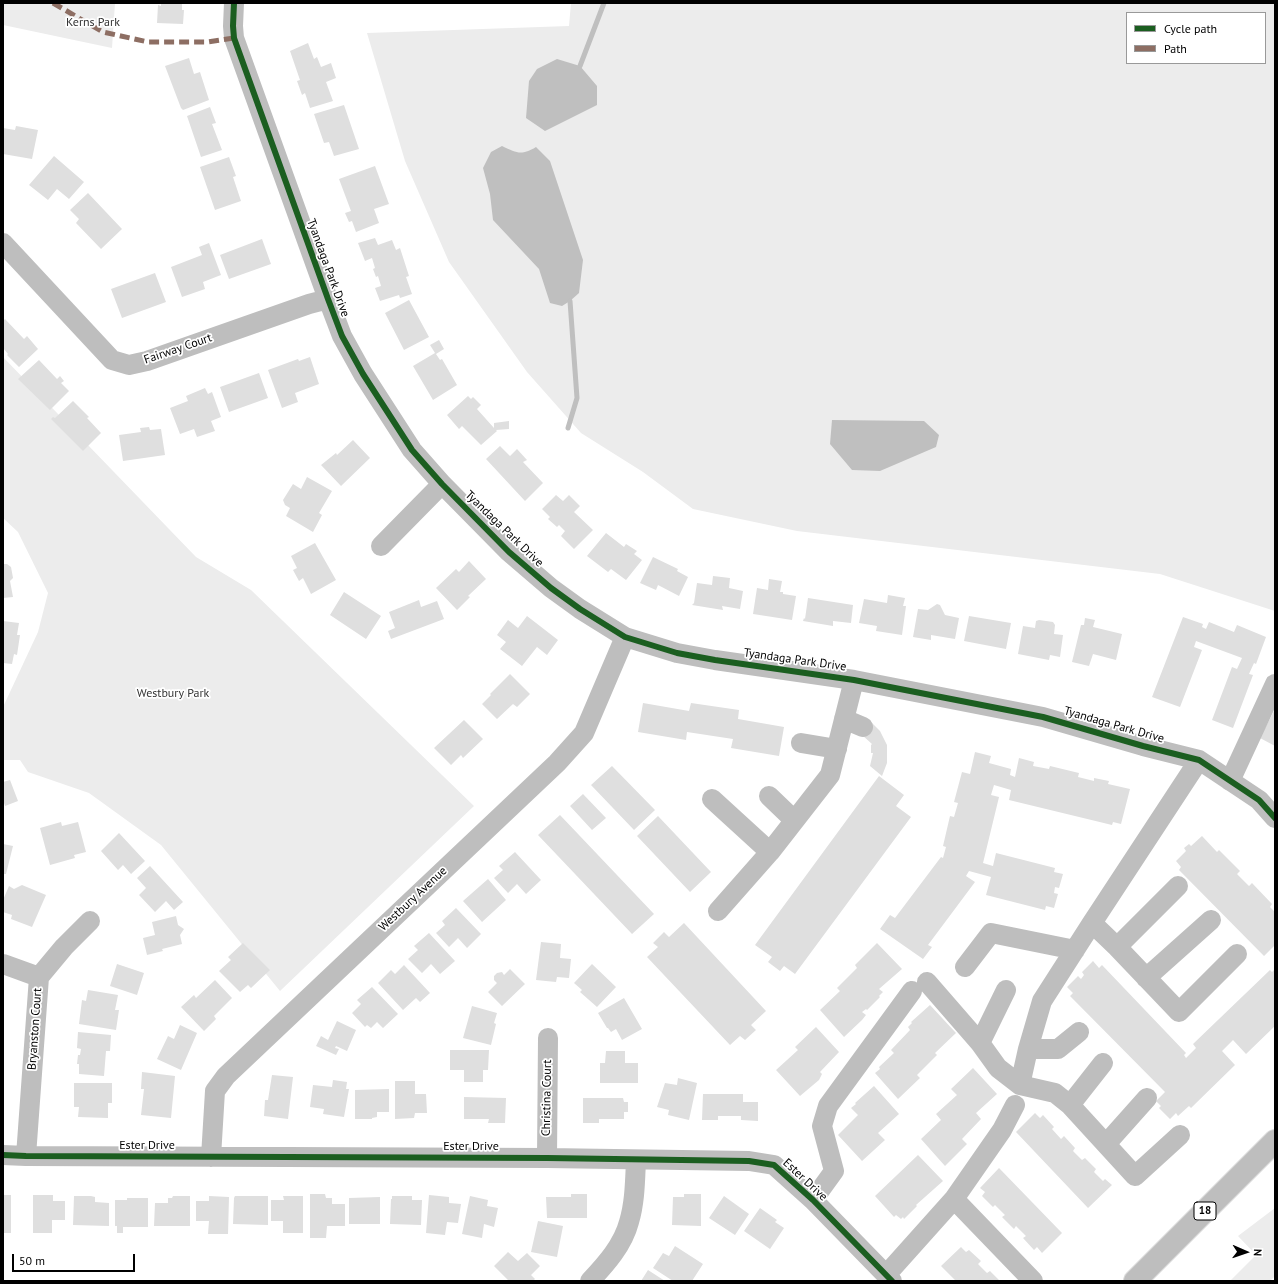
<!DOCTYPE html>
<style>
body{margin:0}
#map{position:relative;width:1278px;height:1284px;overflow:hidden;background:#fff;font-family:"PT Sans",sans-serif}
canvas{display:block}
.frame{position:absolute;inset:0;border:4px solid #000;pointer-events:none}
.legend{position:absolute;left:1126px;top:12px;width:140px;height:52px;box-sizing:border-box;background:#fff;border:1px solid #999;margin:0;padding:5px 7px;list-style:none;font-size:12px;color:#000}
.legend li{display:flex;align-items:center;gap:8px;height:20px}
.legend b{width:20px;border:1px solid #999}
.north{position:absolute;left:1226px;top:1232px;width:40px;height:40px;-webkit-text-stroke:3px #fff;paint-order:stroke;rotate:92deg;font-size:11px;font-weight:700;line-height:16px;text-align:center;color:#000}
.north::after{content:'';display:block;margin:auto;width:14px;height:18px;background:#000;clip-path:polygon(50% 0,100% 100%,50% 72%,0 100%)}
.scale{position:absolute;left:12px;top:1254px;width:123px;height:18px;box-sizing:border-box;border:2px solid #000;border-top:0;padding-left:5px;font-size:12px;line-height:14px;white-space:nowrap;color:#000;-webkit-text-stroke:3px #fff;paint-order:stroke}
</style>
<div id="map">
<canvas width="1278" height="1284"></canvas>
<div class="frame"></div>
<ul class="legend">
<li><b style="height:5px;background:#1b5e20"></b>Cycle path</li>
<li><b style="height:5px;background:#8d6e63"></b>Path</li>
</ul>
<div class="north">N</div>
<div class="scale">50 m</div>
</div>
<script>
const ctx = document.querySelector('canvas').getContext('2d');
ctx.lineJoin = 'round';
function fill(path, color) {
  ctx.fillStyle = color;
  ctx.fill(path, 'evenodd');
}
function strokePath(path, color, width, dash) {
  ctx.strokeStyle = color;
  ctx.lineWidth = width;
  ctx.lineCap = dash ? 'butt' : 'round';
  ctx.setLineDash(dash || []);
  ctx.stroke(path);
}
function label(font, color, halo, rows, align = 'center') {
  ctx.font = font + ' "PT Sans",sans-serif';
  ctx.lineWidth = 3.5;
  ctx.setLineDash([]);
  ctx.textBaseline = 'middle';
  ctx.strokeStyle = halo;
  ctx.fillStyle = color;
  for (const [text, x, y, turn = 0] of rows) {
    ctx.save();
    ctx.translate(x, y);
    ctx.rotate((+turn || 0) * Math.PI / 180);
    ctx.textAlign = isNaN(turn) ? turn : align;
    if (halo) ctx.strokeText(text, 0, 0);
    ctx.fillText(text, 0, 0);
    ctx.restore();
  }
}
const green = new Path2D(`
 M3,3H115L112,48L3,25Z
 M571,3H1275V611L1160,574L797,531L693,509L643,472L581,433L527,372L449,262L405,161L367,33L569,26ZM1127,13H1265V63H1127Z
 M3,357L196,557L251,590L474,806L280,991L161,845L89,793L28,772L20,760H3V707L38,632L48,593L18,532L3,518Z
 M1275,1208V1276L1270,1281H1230L1256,1255L1238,1236Z`);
const water = new Path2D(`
 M557,59L580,66L597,86V105L545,131L526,118L529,81L537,69Z
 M502,146C517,153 521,156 536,147L550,161L583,260L579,293L570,301L562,306L550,303L539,269L493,220L490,194L483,168L491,152Z
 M832,420L924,421L939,435L936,447L880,471L852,470L830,444Z`);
const stream = new Path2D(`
 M580,66L604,3
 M568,428L577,398L570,301`);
const building = new Path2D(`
 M161,3H182V10H184L183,24L157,23L158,5L161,6Z
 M308,43L314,59L317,57L321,67L331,63L336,78L326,82L333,101L310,108L305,93L302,95L297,81L300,80L290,51Z
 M189,58L194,74L200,72L209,100L183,110L181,108L165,66Z
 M344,105L359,149L334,156L329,142L324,143L314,114Z
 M210,107L216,123L212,124L222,150L201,157L187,116Z
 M16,126L38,130L32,159L3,154V128L15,130Z
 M54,156L84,182L69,199L57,189L48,200L29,185Z
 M229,157L236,176L233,177L241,201L215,210L200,167Z
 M375,166L389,204L374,209L379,223L356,232L352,221L349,222L345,213L351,211L339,179Z
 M88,193L122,229L101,249L76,223L79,219L70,210Z
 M375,238L378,245L392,240L396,250L400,248L409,276L406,277L412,294L400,298L399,295L380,301L375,288L381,286L378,276L376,277L373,269L375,268L372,258L365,261L358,243Z
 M262,239L271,264L229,279L220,255Z
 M209,243L221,275L203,282L205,289L182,297L171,267L202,255L199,247Z
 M155,273L166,302L122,318L111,289Z
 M409,300L429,337L404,350L385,313Z
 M5,319L24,339L27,336L38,349L19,367L7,355L8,354L3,348V321Z
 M439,340L444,349L436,354L440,360L442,359L457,385L433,400L413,366L435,353L430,345Z
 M310,357L319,384L295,393L298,402L282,408L268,370L298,359L299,361Z
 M39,360L57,379L60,376L64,381L61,383L69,391L50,410L18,379Z
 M259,373L268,398L229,412L220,387Z
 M205,388L208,394L212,392L221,417L211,421L215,431L197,437L194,429L180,434L170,408L188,401L186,396Z
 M468,396L471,399L473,397L481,405L477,409L494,428V423L509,421V429L496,430L497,431L481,445L462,426L459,429L447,415Z
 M73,401L89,417L87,418L101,433L83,451L51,419L53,417L55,418Z
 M149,427L150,430L161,429L165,455L123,461L119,435L141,432L140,428Z
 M353,440L370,458L341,486L321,465L336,453L337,455Z
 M500,446L510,456L517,449L527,460L523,462L543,483L525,501L486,459Z
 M307,477L332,491L319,513L322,515L313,532L286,516L290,508L285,505L283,500L293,484L301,489Z
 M556,495L563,501L569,495L580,506L574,512L593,530L574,549L561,536L565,531L559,525L557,527L548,519L550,517L542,509Z
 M606,533L624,547L626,544L637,551L634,554L642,560L626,580L611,569L608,572L587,556Z
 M315,543L336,580L311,594L303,578L299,581L293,570L297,568L291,556Z
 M653,557L678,569L677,571L688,577L679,596L658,585L656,590L640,583Z
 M469,561L486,579L468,596L470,597L457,610L436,588L456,569L459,572Z
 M3,564H7L11,567L13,578L10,581L13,597L3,598Z
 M713,576L730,578L729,588L743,591L740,609L722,606L723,610L692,605L694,603L697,583L712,585Z
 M769,579L782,581L780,592H783V594L796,596L792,620L753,614L757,588L768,590Z
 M344,592L381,616L366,639L330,615Z
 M888,595L905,598L903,606H906L902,635L876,631L877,626L859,623L864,599L887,603Z
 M808,598L853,605L851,623L833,621V626L803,621L804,618L805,619Z
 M419,600L421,607L437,601L444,619L391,639L388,631L395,628L389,612Z
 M937,604L940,605L945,615L959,618L955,639L931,635V640L913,637L918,609L928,610Z
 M527,616L558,640L547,655L537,647L522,666L500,649L506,642L497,635L508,620L518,628Z
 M969,616L1011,623L1006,649L964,641Z
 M1183,617L1203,624L1202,627L1206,629L1209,622L1234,632L1237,625L1266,637L1256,664L1254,663L1249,674L1253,675L1233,728L1212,720L1232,667L1237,669L1242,658L1196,641L1194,647L1202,650L1180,707L1152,697Z
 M1085,618L1095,620L1093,627L1122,634L1116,660L1093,654L1089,666L1072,662L1081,625H1084Z
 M1039,620L1053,622L1055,625L1054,634L1063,635L1060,657L1050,655L1049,660L1018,654L1023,626L1035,628L1036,621Z
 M3,621L19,623L17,635H20L17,655L14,654L12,664L3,663Z
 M510,674L530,694L517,707L513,704L497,719L482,704L491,695L490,694Z
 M643,703L689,711L691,703L739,710L738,719L784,727L779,756L731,748L733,739L687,732L686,740L638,732Z
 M1275,709V746L1260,738Z
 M464,720L483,739L463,758L461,755L451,765L434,748Z
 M872,723L880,731L887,745V763L882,776L870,766L873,753H871V745L872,744L862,735Z
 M975,752L991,756L989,763L1011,769L1010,775L1015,777L1019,758L1034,762L1033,766L1049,769L1050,766L1079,773L1078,777L1094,781V778L1109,781L1108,784L1130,789L1121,824L1113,822L1112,825L1009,800L1011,790L994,785L991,795L999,797L983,863L993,866L996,853L1055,868L1054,872L1063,874L1059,888L1055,887L1054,893L1058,894L1054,908L1046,906L1045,910L986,895L991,877L969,871L966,876L975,882L928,945L932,947L923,959L880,929L890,915L895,918L941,857L943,858L946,847L943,846L950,816L954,817L958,803L954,802L962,772L970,774Z
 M612,766L655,810L634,830L591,785Z
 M879,776L904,795L896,806L911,817L795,974L784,966L780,971L768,962L772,957L755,945Z
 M10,780L18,801L5,806L3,800V782Z
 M583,794L606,818L592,830L570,806Z
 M560,815L654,914L632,934L538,835Z
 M658,816L711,872L690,892L637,836Z
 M61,822L62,826L78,822L86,852L74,855L75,858L50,865L40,828Z
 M119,833L145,861L131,874L123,865L118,870L101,851Z
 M1202,836L1217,852L1219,850L1240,871L1237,874L1249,886L1252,883L1272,904L1270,907L1275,912V945L1264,956L1179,870L1181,867L1176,861L1186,851L1184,848L1189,844L1191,846Z
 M3,844L13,846L6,874H3Z
 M515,852L541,880L526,894L517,884L508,893L494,878L503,870L499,866Z
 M150,866L183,902L174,910L166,901L155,912L139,895L146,888L137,878Z
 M488,879L506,900L482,922L463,901Z
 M22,885L46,895L32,927L11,919L12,915L3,912V900L9,886L14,889Z
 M456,908L481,934L467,948L458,938L449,947L436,933L445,925L442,921Z
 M176,916L178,925L184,929L180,935L182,944L162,949L163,951L147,955L143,938L155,935L152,922Z
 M684,923L766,1011L751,1025L756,1030L745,1040L740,1036L730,1045L647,957L658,947L653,943L664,932L669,937Z
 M429,933L455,961L440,974L431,964L422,973L408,959L418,950L414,946Z
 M541,942L561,944L560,958L571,959L569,978L557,977L556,982L536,980Z
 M243,943L270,970L251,988L248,985L240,992L219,971L231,960L228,957Z
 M877,943L902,969L879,989L883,992L879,996L880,997L867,1010L866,1009L862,1012L866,1015L862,1020L844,1037L820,1010L840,991L837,988L857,968L855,965Z
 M1093,961L1099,968L1102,965L1186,1053L1184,1055L1186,1058L1196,1048L1193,1044L1270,970L1272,972L1275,969V1026L1246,1054L1233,1040L1222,1051L1235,1065L1191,1108L1189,1106L1178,1116L1176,1113L1170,1119L1159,1108L1161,1106L1156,1101L1165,1092L1070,996L1073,993L1067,987L1078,976L1081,979L1084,975L1082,972Z
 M117,964L144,973L137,995L110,986Z
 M592,964L616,987L597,1007L580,992L582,990L574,983Z
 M404,965L430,993L420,1002L416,998L403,1010L378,983L391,970L395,974Z
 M510,969L525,984L502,1006L488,992L497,983L494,980V976L497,973L502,972L504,975Z
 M215,980L232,998L214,1016L216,1019L204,1031L181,1007L194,995L196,998Z
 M372,987L398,1014L383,1028L377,1022L371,1028L367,1025L365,1027L352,1013L361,1004L357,1000Z
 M88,990L118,995L115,1010H119L116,1030L79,1024L82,1000L86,1001Z
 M624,998L642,1029L622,1040L616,1029L611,1032L608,1028H607L598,1013Z
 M930,1005L956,1033L935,1053L937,1055L917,1075L920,1078L898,1099L875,1073L880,1069L879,1067L894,1053L891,1050L910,1030L908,1027L912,1023L911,1022Z
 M472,1006L497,1013L494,1023L496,1024L491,1045L463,1038Z
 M337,1021L356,1030L347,1051L336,1046L335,1048L339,1049L336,1055L316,1046L321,1036L328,1040Z
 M180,1025L197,1033L181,1070L157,1059L168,1036L174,1039Z
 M816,1027L839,1052L820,1072L822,1074L819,1080L800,1096L776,1070L798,1050L795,1047Z
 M78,1032L111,1035L110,1051H106L104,1076L79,1074V1064H77L78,1055H80L81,1049L77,1048Z
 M450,1050H489L488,1070H483V1082H464V1070H450Z
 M606,1051H625V1063H638V1083H600V1063H605Z
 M973,1068L997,1094L976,1113L981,1119L962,1139L967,1144L945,1166L921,1139L941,1120L936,1114L957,1095L951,1089Z
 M142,1072L175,1076L171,1118L141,1115L144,1089H141Z
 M272,1075L293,1077L288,1119L264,1116L265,1100H268Z
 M678,1078L697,1083L689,1120L668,1115L669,1110L657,1107L665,1083L677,1085Z
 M333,1080L347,1082L346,1089H349L344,1117L323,1114L324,1109L310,1107L313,1085L332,1087Z
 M395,1081H415V1094H426L427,1113H415L414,1118L395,1119Z
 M74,1083H112V1103H108V1118L78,1117L79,1107H74Z
 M874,1086L899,1114L878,1133L885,1140L862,1161L838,1135L858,1115L851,1108L856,1104L855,1103Z
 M389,1089V1112H377V1117L372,1118V1119H355V1090Z
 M703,1094H743V1102H758V1121L741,1120V1116H718V1120H702Z
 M464,1097L506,1098L505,1123H488L489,1119H464Z
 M583,1098H623L624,1102H628V1112H624V1119H599V1123H583Z
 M1035,1113L1040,1118L1043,1115L1054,1127L1052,1129L1061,1139L1064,1136L1075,1148L1073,1151L1082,1160L1085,1158L1096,1169L1094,1172L1103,1181L1105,1179L1112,1185L1088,1208L1016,1132Z
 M918,1155L943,1181L916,1205L917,1206L904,1219L903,1217L901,1219L896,1215L894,1217L875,1196Z
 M999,1168L1062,1233L1042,1253L1037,1247L1034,1250L1023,1238L1026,1236L1016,1226L1014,1229L1002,1217L1005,1215L995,1205L993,1207L982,1196L985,1192L980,1188Z
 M310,1194H325L326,1198H332V1204H345V1226H327L326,1238H310Z
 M571,1194H587V1218H547L546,1197H571Z
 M684,1194H701V1226L672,1225L673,1197H684Z
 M3,1195H11V1233H3Z
 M33,1195H53V1201H65V1220H52V1233H33Z
 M429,1195L449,1197V1203L461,1204L458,1223L447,1222L445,1235L426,1233Z
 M74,1196H91L95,1197V1202L109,1203V1226L73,1225Z
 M173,1196H190V1226H154L155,1203H168V1198H172Z
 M209,1196L229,1197L228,1234H208L209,1221H196V1201H209Z
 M235,1196H268V1225L233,1224L234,1198Z
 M283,1196H303V1233H283V1221H271V1200H284Z
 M392,1196H412V1200H422L421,1225L390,1224L391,1199H392Z
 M470,1196L488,1200L487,1206L498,1208L494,1227L484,1224L482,1238L462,1234Z
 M724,1196L749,1214L735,1235L709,1218Z
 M380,1197V1224H349V1198Z
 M127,1198H148V1227H123V1233H117V1226H115V1200H127Z
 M760,1208L777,1220L775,1222L784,1228L770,1249L744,1231Z
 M538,1221L563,1226L557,1257L531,1252Z
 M675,1246L703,1264L692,1281H673L653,1268L663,1253L669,1256Z
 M961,1247L966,1252L969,1250L981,1261L978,1264L987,1273L990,1271L1000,1281H956L941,1266Z
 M508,1252L518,1261L527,1253L540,1266L531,1275L535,1279L533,1281H509L494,1266Z
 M648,1270L665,1281H641Z`);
const minor = new Path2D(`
 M234,3L233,26L234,38L328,299L342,336L363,374L412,450L442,484L509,552L551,588L580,609L625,637L677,653L715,660L854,680L1043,717L1143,746L1199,760L1259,800L1275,818
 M3,243L112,360L129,365L147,361L309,304L328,299
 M381,546L442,484
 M844,719L863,727
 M801,743L837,749
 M1230,781L1275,684
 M769,796L794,820
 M712,799L770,852
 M718,911L770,852L830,775L854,680
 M1092,923L1117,947L1178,886
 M1117,947L1179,1012L1237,954
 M3,964L39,977
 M965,967L991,933L1075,950
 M1146,978L1211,920
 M927,982L980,1043L998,1068L1020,1085L1055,1093L1070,1105L1135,1176L1180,1135
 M980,1043L1006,990
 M1028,1049H1058L1079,1032
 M1020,1085L1028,1049L1042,1001L1092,923L1199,760
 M1070,1105L1103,1063
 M1106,1144L1147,1098
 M3,1155L26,1156L547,1158L749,1161L774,1165L813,1200L892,1281
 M26,1156L39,977L64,947L90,921
 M211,1157L215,1091L226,1076L557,763L584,733L625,637
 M547,1158L548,1038
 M954,1199L1033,1281
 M813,1200L834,1171L822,1126L828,1106L912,991
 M886,1275L954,1199L1002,1130L1015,1105
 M590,1281C606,1264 623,1245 629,1222C635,1202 635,1181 636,1160`);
const major = new Path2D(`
 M1135,1281L1275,1141`);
const quiet = new Path2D(`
 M53,3L103,32L148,42H208L234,38`);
const cycleway = new Path2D(`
 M234,3L233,26L234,38L328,299L342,336L363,374L412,450L442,484L509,552L551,588L580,609L625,637L677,653L715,660L854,680L1043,717L1143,746L1199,760L1259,800L1275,818
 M3,1155L26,1156L547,1158L749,1161L774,1165L813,1200L892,1281`);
const shields = [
 [1205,1211,22]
];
const shieldNames = [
 ["18",1205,1211]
];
const parkNames = [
 ["Kerns Park",93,23],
 ["Westbury Park",173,694]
];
const streetNames = [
 ["Tyandaga Park Drive",328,268,70],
 ["Fairway Court",178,349,-19],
 ["Tyandaga Park Drive",504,529,44],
 ["Tyandaga Park Drive",795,660,8],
 ["Tyandaga Park Drive",1114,725,16],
 ["Westbury Avenue",413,899,-43],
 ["Bryanston Court",35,1029,-86],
 ["Christina Court",547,1098,-89],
 ["Ester Drive",147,1146],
 ["Ester Drive",471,1147],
 ["Ester Drive",805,1180,43]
];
fill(green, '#ececec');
fill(water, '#bfbfbf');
strokePath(stream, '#bfbfbf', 5);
fill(building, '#dfdfdf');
strokePath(major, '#dbdbdb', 24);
strokePath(minor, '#bebebe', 20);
strokePath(major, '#bebebe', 22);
strokePath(quiet, '#8d6e63', 5, [10, 5]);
strokePath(cycleway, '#1b5e20', 6);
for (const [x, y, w] of shields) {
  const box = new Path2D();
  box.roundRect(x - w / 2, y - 9, w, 18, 3);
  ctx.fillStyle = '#fff';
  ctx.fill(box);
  strokePath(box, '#000', 1);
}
label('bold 11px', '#000', null, shieldNames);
label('12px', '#333', '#fff', parkNames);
label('12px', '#000', '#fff', streetNames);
</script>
